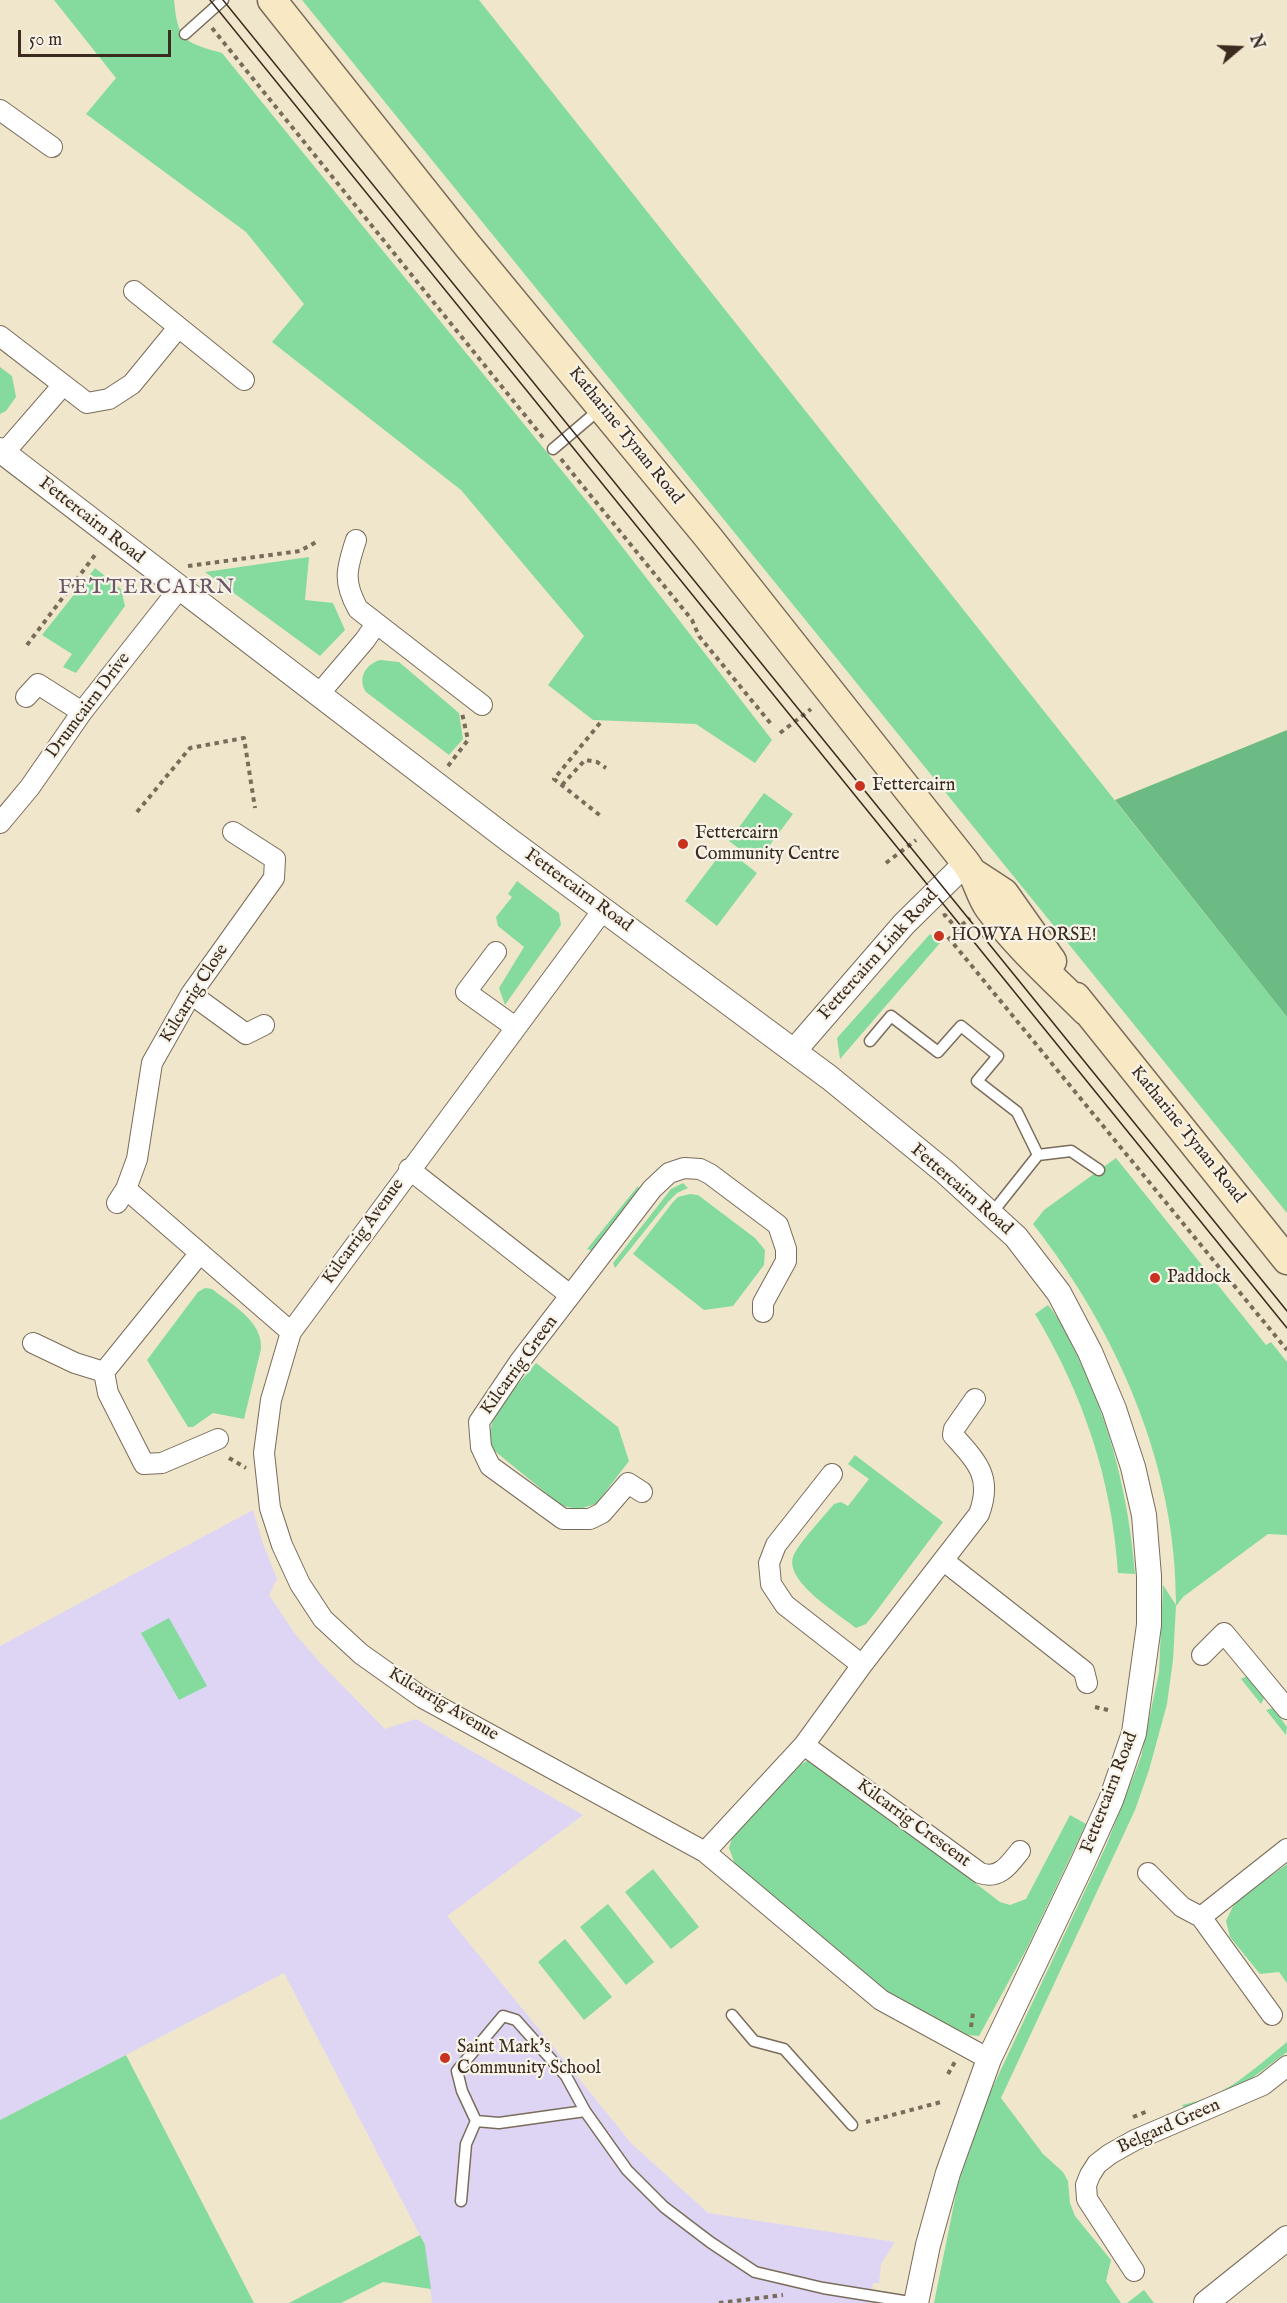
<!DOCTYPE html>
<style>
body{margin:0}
#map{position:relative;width:1287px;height:2303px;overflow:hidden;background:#f0e6cc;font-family:"IM FELL English",serif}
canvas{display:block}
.north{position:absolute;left:1209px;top:18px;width:60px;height:60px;-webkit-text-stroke:4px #f7f3e8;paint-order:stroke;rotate:71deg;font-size:16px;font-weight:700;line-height:24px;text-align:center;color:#3b2a1e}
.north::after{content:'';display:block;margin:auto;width:21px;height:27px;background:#3b2a1e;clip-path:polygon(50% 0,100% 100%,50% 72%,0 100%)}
.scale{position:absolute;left:18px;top:30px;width:153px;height:27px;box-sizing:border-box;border:3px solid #3b2a1e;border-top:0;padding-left:8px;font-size:18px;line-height:21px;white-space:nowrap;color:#3b2a1e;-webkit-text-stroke:4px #f7f3e8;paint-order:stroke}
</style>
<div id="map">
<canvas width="1287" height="2303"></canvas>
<div class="north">N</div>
<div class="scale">50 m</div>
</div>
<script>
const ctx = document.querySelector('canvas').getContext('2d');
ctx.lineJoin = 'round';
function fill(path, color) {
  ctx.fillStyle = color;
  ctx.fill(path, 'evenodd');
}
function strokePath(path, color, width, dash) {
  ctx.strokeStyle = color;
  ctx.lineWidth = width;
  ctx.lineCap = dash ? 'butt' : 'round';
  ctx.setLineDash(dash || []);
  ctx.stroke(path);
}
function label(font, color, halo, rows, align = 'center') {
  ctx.font = font + ' "IM FELL English",serif';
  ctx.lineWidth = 4.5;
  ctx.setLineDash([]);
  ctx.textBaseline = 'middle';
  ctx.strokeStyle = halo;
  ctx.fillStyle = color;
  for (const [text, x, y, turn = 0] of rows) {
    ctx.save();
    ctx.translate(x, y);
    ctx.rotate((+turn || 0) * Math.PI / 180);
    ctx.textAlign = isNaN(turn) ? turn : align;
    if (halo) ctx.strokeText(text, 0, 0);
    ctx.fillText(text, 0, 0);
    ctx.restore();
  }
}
const built = new Path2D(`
 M253,1510L263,1544L277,1579L269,1595L296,1635L324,1667L385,1729L416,1719L583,1815L447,1916L631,2143L708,2213L895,2242L881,2264L879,2283H873L870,2303H432L425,2245L284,1973L0,2120V1646Z`);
const green = new Path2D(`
 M54,0H174C178,41 184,42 222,53L589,504L772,740L755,763L696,724L593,720L548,685L584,636L461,490L272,342L304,304L246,232L86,114L116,78Z
 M302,0H479L1287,1017V1213Z
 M0,367L12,376L16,397L6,411L0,414Z
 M309,557L305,600L333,603L345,630L320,656L205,572Z
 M95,568L121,589L125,606L76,673L63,667L72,654L42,635Z
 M380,660L399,662L459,713L463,739L449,755L366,692C357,678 366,664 380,660Z
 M764,793L793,814L757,862L729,841Z
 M725,848L757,873L717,926L685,901Z
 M517,881L559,913L561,925L505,1005L499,988L524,947L498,926L496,917L512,897L508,894Z
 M930,934L940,943L840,1059L837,1038Z
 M1116,1158L1266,1345L1271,1342L1287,1362V1535L1268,1534L1183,1597L1176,1606L1173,1660L1167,1704L1149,1770L1135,1810L1001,2098L1043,2154L1063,2172L1068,2181L1070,2203L1075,2216L1111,2260L1106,2281L1121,2303H934L958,2184L989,2095L1106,1846L1141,1757L1159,1672L1163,1585L1176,1605C1177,1467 1117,1331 1033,1224L1044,1210Z
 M683,1183L688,1188L677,1193L668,1202L615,1268L613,1263L671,1189Z
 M638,1186L640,1191L593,1251L587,1249Z
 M690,1194L698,1195L755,1238L765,1250L764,1265L733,1306L704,1310L633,1254L673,1202L678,1197Z
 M205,1288L212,1289C232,1305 263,1321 261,1349L244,1419L213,1413L193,1427H188L147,1360L198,1292Z
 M1048,1305C1061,1320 1069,1339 1078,1357C1111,1426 1129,1498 1135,1574L1118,1573C1112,1479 1083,1394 1035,1314Z
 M536,1363L618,1427L629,1461L596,1504L579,1509L562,1506L491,1448C483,1415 517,1387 536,1363Z
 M855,1455L943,1522L875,1613L866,1624L856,1628C839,1614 785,1582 793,1557C797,1545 825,1515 834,1504L841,1502L848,1506L869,1479L848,1464Z
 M169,1618L207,1686L179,1700L141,1633Z
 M1247,1676L1264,1698L1261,1704L1241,1679Z
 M1273,1708L1287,1727L1286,1735L1266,1710Z
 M810,1759L815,1760L1000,1902L1010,1905L1026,1899L1070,1815L1086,1824L1027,1948L979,2036L968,2035L943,2026L898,2002L736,1867L729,1848L734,1832L800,1765Z
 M1287,1864V1983L1279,1972L1260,1974L1230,1937L1226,1921L1235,1902Z
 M653,1869L699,1927L671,1949L625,1892Z
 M608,1904L654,1962L626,1985L580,1927Z
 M565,1939L612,1997L584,2020L538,1962Z
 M1287,2042V2052L1232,2093L1185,2109L1182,2105C1228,2096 1252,2070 1287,2042Z
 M126,2055L254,2303H0V2120Z
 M420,2235L425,2245L431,2289L383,2282L341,2303H289Z
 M1144,2290L1154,2303H1127Z`);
const forest = new Path2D(`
 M1287,730V1017L1115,800Z`);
const path = new Path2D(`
 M212,28L545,440
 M561,459L692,620L699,636L771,724
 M188,566L300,551L318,541
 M27,645L95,555
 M600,723L554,779L602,817
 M780,733L811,709
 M448,766L468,740L462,713
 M562,785L585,760L597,762L606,768
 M137,812L190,748L244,738L255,808
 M886,863L916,840
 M943,916L945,915L957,929L970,918
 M948,937L1287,1350
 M229,1458L246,1468
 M1095,1707L1108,1710
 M971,2027L973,2013
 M948,2074L956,2060
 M1133,2117L1148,2111
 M866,2122L941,2102
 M719,2303L783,2295`);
const service = new Path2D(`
 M185,34L223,0
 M553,449L600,409
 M870,1041L891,1016L938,1052L961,1026L998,1056L977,1081L1017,1112L1038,1155
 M992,1213L1038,1155L1071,1151L1099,1170
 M732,2015L754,2041L784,2049L852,2125
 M585,2111L499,2123L476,2121L462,2091L457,2071L503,2016L516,2020L566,2076L585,2111L627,2170L664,2207L710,2242L755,2272L823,2288L916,2303
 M461,2201L466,2144L476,2121`);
const minor = new Path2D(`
 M0,110L52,147
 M134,291L244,380
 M0,336L87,403L109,399L132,384L177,329
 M4,453L63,385
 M356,540C346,570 343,582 358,609L482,705
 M319,694L365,640L376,624
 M26,697L38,684L82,712
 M0,823L30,787L82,712L179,589
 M603,910L291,1332L271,1400L264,1453L270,1508L282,1545L300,1584L323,1619L361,1654L423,1698L705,1852L881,2000L989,2059
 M496,952L466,992L515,1027
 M191,994L246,1034L264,1025
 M409,1169L570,1295
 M126,1189L291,1332
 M117,1203L126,1189L137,1159L152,1063L191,994L274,878L275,859L233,832
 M200,1253L104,1372L108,1393L144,1464L162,1463L218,1439
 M33,1343L75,1363L104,1372
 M832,1474L776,1545L769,1563L771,1584L785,1605L862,1665
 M642,1492L628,1483L602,1513L590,1519H563L490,1466L481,1447L479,1422L520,1361L652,1189L669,1173L684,1168L700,1169L710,1174L778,1225L786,1249V1261L763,1303V1312
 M944,1561L1084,1671L1087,1683
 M1202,1655L1224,1633L1287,1709
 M804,1745L980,1873C999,1880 1009,1865 1020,1851
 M705,1852L804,1745L862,1665L979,1514C993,1477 977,1462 953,1435L954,1429L975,1399
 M1148,1873L1182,1907L1201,1917L1272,2015
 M1201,1917L1287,1849
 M1134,2271L1087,2199L1086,2185L1090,2175L1097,2164L1110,2154L1135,2140L1263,2085L1287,2066`);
const tertiary = new Path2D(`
 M0,450L509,840L830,1078L945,1172L1016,1237L1059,1293L1090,1352L1114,1409L1133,1467L1144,1515L1149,1576V1625L1134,1733L1111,1800L1082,1864L989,2059L948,2173L928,2245L916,2303
 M794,1051L904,924L966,863
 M1206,2303L1287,2238`);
const secondary = new Path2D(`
 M272,0L467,245L708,537L966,863C977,877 979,894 989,908C1017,946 1053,978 1086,1011
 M975,874L1004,893L1052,961
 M1076,997L1287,1260`);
const tram = new Path2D(`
 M210,0L1287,1328
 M223,0L1287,1311`);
const markers = [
 [860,786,6,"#c8321e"],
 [683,844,6,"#c8321e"],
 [939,936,6,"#c8321e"],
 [1155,1278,6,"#c8321e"],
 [445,2058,6,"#c8321e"]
];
const streetNames = [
 ["Katharine Tynan Road",625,436,51],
 ["Fettercairn Road",91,521,38],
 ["Drumcairn Drive",89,706,-53],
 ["Fettercairn Road",578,891,36],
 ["Fettercairn Link Road",879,955,-48],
 ["Kilcarrig Close",195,994,-58],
 ["Katharine Tynan Road",1187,1135,51],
 ["Fettercairn Road",961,1190,41],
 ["Kilcarrig Avenue",364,1232,-54],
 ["Kilcarrig Green",520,1366,-54],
 ["Kilcarrig Avenue",443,1705,31],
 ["Fettercairn Road",1110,1793,-69],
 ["Kilcarrig Crescent",913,1824,36],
 ["Belgard Green",1169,2127,-24]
];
const poiNames = [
 ["Fettercairn",872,786],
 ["Fettercairn",695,834],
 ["Community Centre",695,855],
 ["HOWYA HORSE!",951,936],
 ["Paddock",1167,1278],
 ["Saint Mark's",457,2048],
 ["Community School",457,2069]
];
const quarterNames = [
 ["FETTERCAIRN",147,589]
];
fill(built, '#ded5f5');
fill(green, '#85db9e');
fill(forest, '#6cbb85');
strokePath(service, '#7a6c5b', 13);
strokePath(minor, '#7a6c5b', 22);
strokePath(tertiary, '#7a6c5b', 26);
strokePath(secondary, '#7a6c5b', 31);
strokePath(path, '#7a6c5b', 4, [4.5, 4.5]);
strokePath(service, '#fff', 10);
strokePath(minor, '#fff', 20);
strokePath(tertiary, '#fff', 24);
strokePath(secondary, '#f8e8c3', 28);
strokePath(tram, '#3b2a1e', 1.5);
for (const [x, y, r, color] of markers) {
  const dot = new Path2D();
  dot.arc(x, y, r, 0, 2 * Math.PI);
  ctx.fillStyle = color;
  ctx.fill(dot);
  strokePath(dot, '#f7f3e8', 2);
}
label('18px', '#3b2a1e', '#f7f3e8', streetNames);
label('18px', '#3b2a1e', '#f7f3e8', poiNames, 'left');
ctx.letterSpacing = '1.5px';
label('21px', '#6c5765', '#f7f3e8', quarterNames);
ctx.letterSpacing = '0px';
</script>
